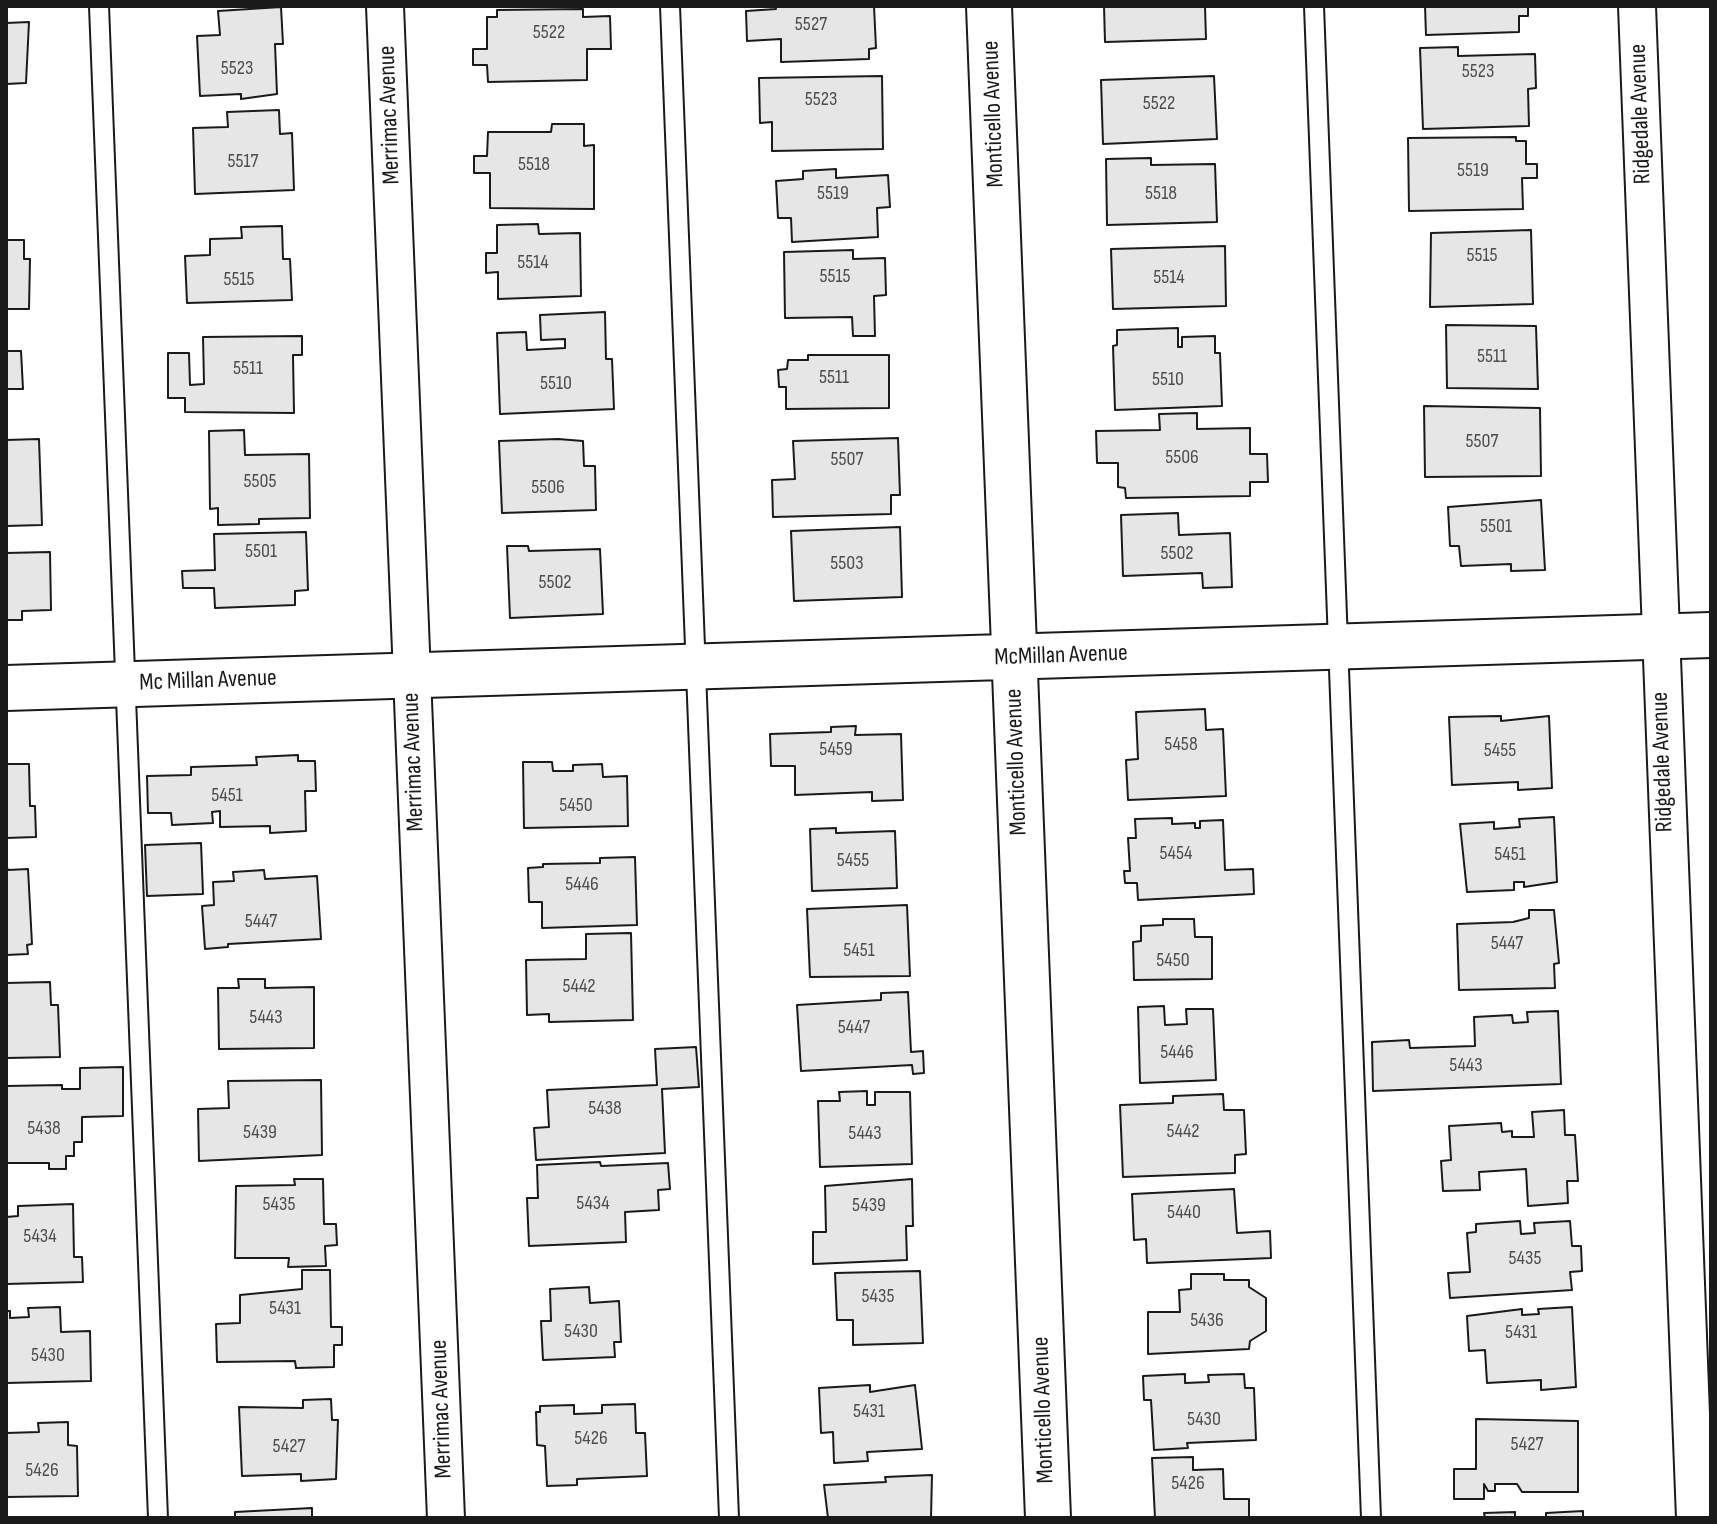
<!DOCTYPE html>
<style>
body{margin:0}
#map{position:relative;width:1717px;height:1524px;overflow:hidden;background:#fff;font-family:"Sofia Sans Condensed",sans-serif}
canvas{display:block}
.frame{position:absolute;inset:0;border:8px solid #1a1a1a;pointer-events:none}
</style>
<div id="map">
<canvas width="1717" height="1524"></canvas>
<div class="frame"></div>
</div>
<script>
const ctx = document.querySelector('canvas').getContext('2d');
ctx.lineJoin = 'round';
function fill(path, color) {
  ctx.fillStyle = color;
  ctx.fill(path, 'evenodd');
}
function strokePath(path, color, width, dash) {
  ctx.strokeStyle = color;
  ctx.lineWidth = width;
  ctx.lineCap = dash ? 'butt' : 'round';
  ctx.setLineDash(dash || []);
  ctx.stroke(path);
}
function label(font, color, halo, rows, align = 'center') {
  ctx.font = font + ' "Sofia Sans Condensed",sans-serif';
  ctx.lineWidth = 6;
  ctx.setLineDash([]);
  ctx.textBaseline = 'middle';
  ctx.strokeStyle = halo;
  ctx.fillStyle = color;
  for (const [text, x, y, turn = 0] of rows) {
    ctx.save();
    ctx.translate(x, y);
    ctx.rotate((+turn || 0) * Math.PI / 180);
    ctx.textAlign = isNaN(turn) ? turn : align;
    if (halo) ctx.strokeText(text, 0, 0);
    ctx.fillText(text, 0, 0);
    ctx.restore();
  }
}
const building = new Path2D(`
 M775,6H874L876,48L869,49V59L781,62V39L747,41L746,11L776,9Z
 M1104,6H1205L1206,39L1105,42Z
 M1425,6H1528V16H1519V32L1426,35Z
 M281,7L283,44H275L277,94L241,99V94L200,96L197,36L220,35L218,11Z
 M583,9V17L610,16L611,49H587V80L488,82L487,65H473V49H487V17H497V10Z
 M29,22L26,83L6,84V23Z
 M1458,47V56L1535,54L1536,88L1528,89L1529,126L1423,129L1420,48Z
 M882,76L883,149L772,151V122L760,123L759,78Z
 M1214,76L1217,139L1103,144L1101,80Z
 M279,110L280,134L292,133L294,190L195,194L193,128L228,127L227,112Z
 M552,124H584V146L594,145V209L490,208V173H474V156H487L488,132H551Z
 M1516,137V141H1526V164H1537V178H1522L1523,209L1409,211L1408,138Z
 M1151,158V165L1215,164L1217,222L1107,225L1106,159Z
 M836,169V178L888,175L890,207L877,208L878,237L792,242L791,218H778L776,181L803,179V171Z
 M538,224L539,234L580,233L581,296L498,299V272L486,273V253H497V225Z
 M282,226L283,259H290L292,300L187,303L185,256L210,255V239L242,238L241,227Z
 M1531,230L1533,304L1430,307L1431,233Z
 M6,240H24V259H30L29,309H6Z
 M1225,246L1226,306L1113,309L1111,249Z
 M853,250V259L885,258L886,295L874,296L875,336H853L852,317L785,318L784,252Z
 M605,312L606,359H612L614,409L500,414L497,333L526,332L527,350L565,348V339L541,340L540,315Z
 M1446,325L1536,326L1538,389L1447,388Z
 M1178,328V347H1182V337L1215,336V353H1220L1222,406L1115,410L1113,346L1117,345V330Z
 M302,336V355H293L294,413L185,412V398H168V353H189L190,385L204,384L203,337Z
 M6,351H21L23,389H6Z
 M808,355H889V408L786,409V387H779L778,370L787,369L788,360H808Z
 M1424,406L1540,408L1541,476L1425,477Z
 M1197,413V429L1250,428V454H1267L1268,482H1250V496L1126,498L1125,488L1118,487V463H1097L1096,431L1160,430L1159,414Z
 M244,430L245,455L309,454L310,518L259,519V524L218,525V508L210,509L209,431Z
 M898,438L900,495H891V514L773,517L772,480L795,479L793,441Z
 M39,439L42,525L6,526V440Z
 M558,439L583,441L584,466H595L596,510L502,513L499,441Z
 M1541,500L1545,570L1511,571V564L1461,566L1459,546H1450L1448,507Z
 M1178,513L1179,535L1230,533L1232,587L1203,588L1202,573L1123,576L1121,515Z
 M900,527L902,597L794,601L791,531Z
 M306,532L308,590L295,591V605L215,608L214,588H183L182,571L215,570L214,534Z
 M507,546H528L529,551L600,549L603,614L510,618Z
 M50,552L51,610L22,611V620H6V553Z
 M1205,709L1206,730L1223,729L1226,796L1128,800L1126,760L1138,759L1136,712Z
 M1501,716V721L1549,716L1552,788L1518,790V782L1452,785L1449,717Z
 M856,726L855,735L901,734L903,800L872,801V792L795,795V766H771L770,734L831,732V727Z
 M298,755V761H315L316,791H305L306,831L270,833V826L220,827V811L212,812L213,823L172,825L171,813H148L147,776L191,775V767L257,765L256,757Z
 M523,762H552L553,771H573V765L602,764L603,777L627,776L628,826L524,828Z
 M6,764H29L30,806H35L36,837L6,838Z
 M1554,817L1557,882L1524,887V882H1514V890L1467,892L1460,824L1494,822V829L1520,827L1519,819Z
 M1172,818V824L1195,823V828H1200V821L1223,820L1225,870L1253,869L1254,894L1138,900L1137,883H1125L1124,871H1130L1128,838H1136L1135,819Z
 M836,828V833L895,831L897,888L812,891L810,829Z
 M201,843L203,894L147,896L145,845Z
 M635,857L637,925L542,928V902H529L528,868L543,867V864L600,863V858Z
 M6,865L8,870L28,869L32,944L27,945L28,954L6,955Z
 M264,870L265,879L317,876L321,939L228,944V947L205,949L202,906L214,905L213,882L234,881L233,872Z
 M907,905L910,976L810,977L807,909Z
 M1529,910H1554L1559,963L1554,964L1555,988L1459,990L1457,924L1513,922L1529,918Z
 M1163,919H1194L1195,937H1212V979L1134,980L1133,942L1141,941V926L1163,925Z
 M631,933L633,1020L549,1022V1014L527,1015L526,960L586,959V934Z
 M238,979H265V988L314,987V1048L219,1049L218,988H239Z
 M50,982L51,1005H58L60,1057L6,1058V983Z
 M908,992L911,1052L923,1051L924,1073L913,1074L912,1065L801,1071L797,1005L881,1000V993Z
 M1164,1006L1165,1025L1187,1024L1186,1009H1213L1216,1080L1140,1083L1138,1007Z
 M1558,1011L1561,1084L1373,1091L1372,1042L1409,1040L1410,1048L1475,1046L1474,1017L1512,1015L1513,1023L1528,1022L1527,1012Z
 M696,1047L699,1087L662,1089L665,1153L536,1160L534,1128L549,1127L547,1090L657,1085L655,1049Z
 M123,1067V1116L82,1117V1142H74V1156H66V1169H49V1163H6V1086L62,1085V1089H80V1068Z
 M321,1080L322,1155L199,1161L198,1109L229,1108L228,1081Z
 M867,1091V1105H875V1092H910L912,1164L820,1167L818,1101H840L839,1092Z
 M1223,1094L1224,1110H1244L1246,1154L1235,1155V1173L1123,1177L1120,1105L1173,1103V1096Z
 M1564,1110L1565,1135H1575L1578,1181H1567L1568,1203L1528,1206L1526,1169L1479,1172L1480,1190L1443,1191L1441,1161L1451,1160L1449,1126L1501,1123L1502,1132L1512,1131V1137H1534L1532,1112Z
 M600,1162L601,1166L668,1163L670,1189L658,1190L659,1210L625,1212L626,1242L529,1246L527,1198H538L537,1165Z
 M294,1179H323L324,1224H336L337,1245L325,1246L326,1266L288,1267L289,1258H235L236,1186L295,1185Z
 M912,1179L913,1226H906L907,1260L813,1264V1232H826L825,1186Z
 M1234,1189L1237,1233L1270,1231L1271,1258L1147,1263L1146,1239L1134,1240L1132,1194Z
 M73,1204L74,1257H82L83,1282L6,1284V1217L18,1216V1206Z
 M1520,1221L1521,1234L1535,1233L1534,1223L1570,1221L1572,1246H1581L1582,1271L1570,1272L1572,1290L1450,1298L1448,1273L1470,1272L1467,1233L1476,1232V1224Z
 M302,1270H330L331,1327H342V1345H334V1367L296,1368L295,1361L217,1362L216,1324L240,1323V1295L302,1289Z
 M920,1271L923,1343L853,1345V1320H837L835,1273Z
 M1191,1274H1224V1280H1249V1287L1266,1298V1331L1250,1341L1249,1349L1148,1354V1312H1180L1179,1290L1191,1289Z
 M589,1287L590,1303L619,1301L621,1342H614L615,1357L543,1360L541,1321H551L550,1289Z
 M60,1307L61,1332L90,1331L91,1381L6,1383V1311H10V1318L29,1317L28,1308Z
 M1572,1307L1576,1387L1541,1390V1380L1487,1383L1485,1350L1469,1351L1467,1316L1522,1309V1315L1539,1314L1538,1309Z
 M1185,1374V1383L1209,1382L1208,1375L1244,1374L1245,1388H1254L1256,1440L1187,1443L1188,1448L1154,1450L1151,1400H1144L1143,1376Z
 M870,1385V1392L915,1385L922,1449L867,1452L868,1461L834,1463L833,1432L821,1433L819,1388Z
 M331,1399L332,1420H338L336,1479L301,1481V1474L242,1476L239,1407L303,1408V1400Z
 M635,1404L636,1433H645L647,1476L577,1479V1485L547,1486L545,1446L537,1445L536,1412H540V1406L574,1405V1414L602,1413V1405Z
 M1476,1419L1578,1421V1492H1522L1517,1484H1495V1491H1488L1484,1484V1499H1454V1469H1476Z
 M68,1422V1445L77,1446L78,1496L6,1497V1433L39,1432L38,1423Z
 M1193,1457V1470L1223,1469L1224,1499H1249V1518H1155L1152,1458Z
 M932,1475L931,1518H828L824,1485L886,1482L885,1477Z
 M312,1508V1518H235V1512Z
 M1583,1511V1518H1546V1513Z
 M1515,1512V1518H1485L1484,1513Z`);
const service = new Path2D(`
 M99,6L158,1518
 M670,6L729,1518
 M1314,6L1371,1518`);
const minor = new Path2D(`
 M385,6L446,1518
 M1637,6L1695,1518`);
const tertiary = new Path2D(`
 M989,6L1048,1518
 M6,688L1711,635`);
const numberNames = [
 ["5527",811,25],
 ["5522",549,33],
 ["5523",237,69],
 ["5523",1478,72],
 ["5523",821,100],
 ["5522",1159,104],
 ["5517",243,162],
 ["5518",534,165],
 ["5519",1473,171],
 ["5519",833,194],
 ["5518",1161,194],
 ["5515",1482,256],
 ["5514",533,263],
 ["5515",835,277],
 ["5514",1169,278],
 ["5515",239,280],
 ["5511",1492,357],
 ["5511",248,369],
 ["5511",834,378],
 ["5510",1168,380],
 ["5510",556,384],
 ["5507",1482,442],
 ["5506",1182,458],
 ["5507",847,460],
 ["5505",260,482],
 ["5506",548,488],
 ["5501",1496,527],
 ["5501",261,552],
 ["5502",1177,554],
 ["5503",847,564],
 ["5502",555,583],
 ["5458",1181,745],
 ["5459",836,750],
 ["5455",1500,751],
 ["5451",227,796],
 ["5450",576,806],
 ["5454",1176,854],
 ["5451",1510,855],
 ["5455",853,861],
 ["5446",582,885],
 ["5447",261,922],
 ["5447",1507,944],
 ["5451",859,951],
 ["5450",1173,961],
 ["5442",579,987],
 ["5443",266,1018],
 ["5447",854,1028],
 ["5446",1177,1053],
 ["5443",1466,1066],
 ["5438",605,1109],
 ["5438",44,1129],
 ["5442",1183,1132],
 ["5439",260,1133],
 ["5443",865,1134],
 ["5434",593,1204],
 ["5435",279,1205],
 ["5439",869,1206],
 ["5440",1184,1213],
 ["5434",40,1237],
 ["5435",1525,1259],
 ["5435",878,1297],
 ["5431",285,1309],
 ["5436",1207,1321],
 ["5430",581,1332],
 ["5431",1521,1333],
 ["5430",48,1356],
 ["5431",869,1412],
 ["5430",1204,1420],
 ["5426",591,1439],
 ["5427",1527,1445],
 ["5427",289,1447],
 ["5426",42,1471],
 ["5426",1188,1484]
];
const streetNames = [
 ["Monticello Avenue",994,114,-92],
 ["Ridgedale Avenue",1641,114,-92],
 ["Merrimac Avenue",390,115,-92],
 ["McMillan Avenue",1061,656,-2],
 ["Mc Millan Avenue",208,681,-2],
 ["Merrimac Avenue",414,762,-92],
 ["Monticello Avenue",1017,762,-92],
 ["Ridgedale Avenue",1663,762,-92],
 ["Merrimac Avenue",442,1409,-92],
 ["Monticello Avenue",1044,1410,-92]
];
fill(building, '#e6e6e6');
strokePath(building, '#1a1a1a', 2);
strokePath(service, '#1a1a1a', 22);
strokePath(minor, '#1a1a1a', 40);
strokePath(tertiary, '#1a1a1a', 48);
strokePath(service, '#fff', 18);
strokePath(minor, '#fff', 36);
strokePath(tertiary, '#fff', 44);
label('20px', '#4d4d4d', null, numberNames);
label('24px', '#1a1a1a', '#fff', streetNames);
</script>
